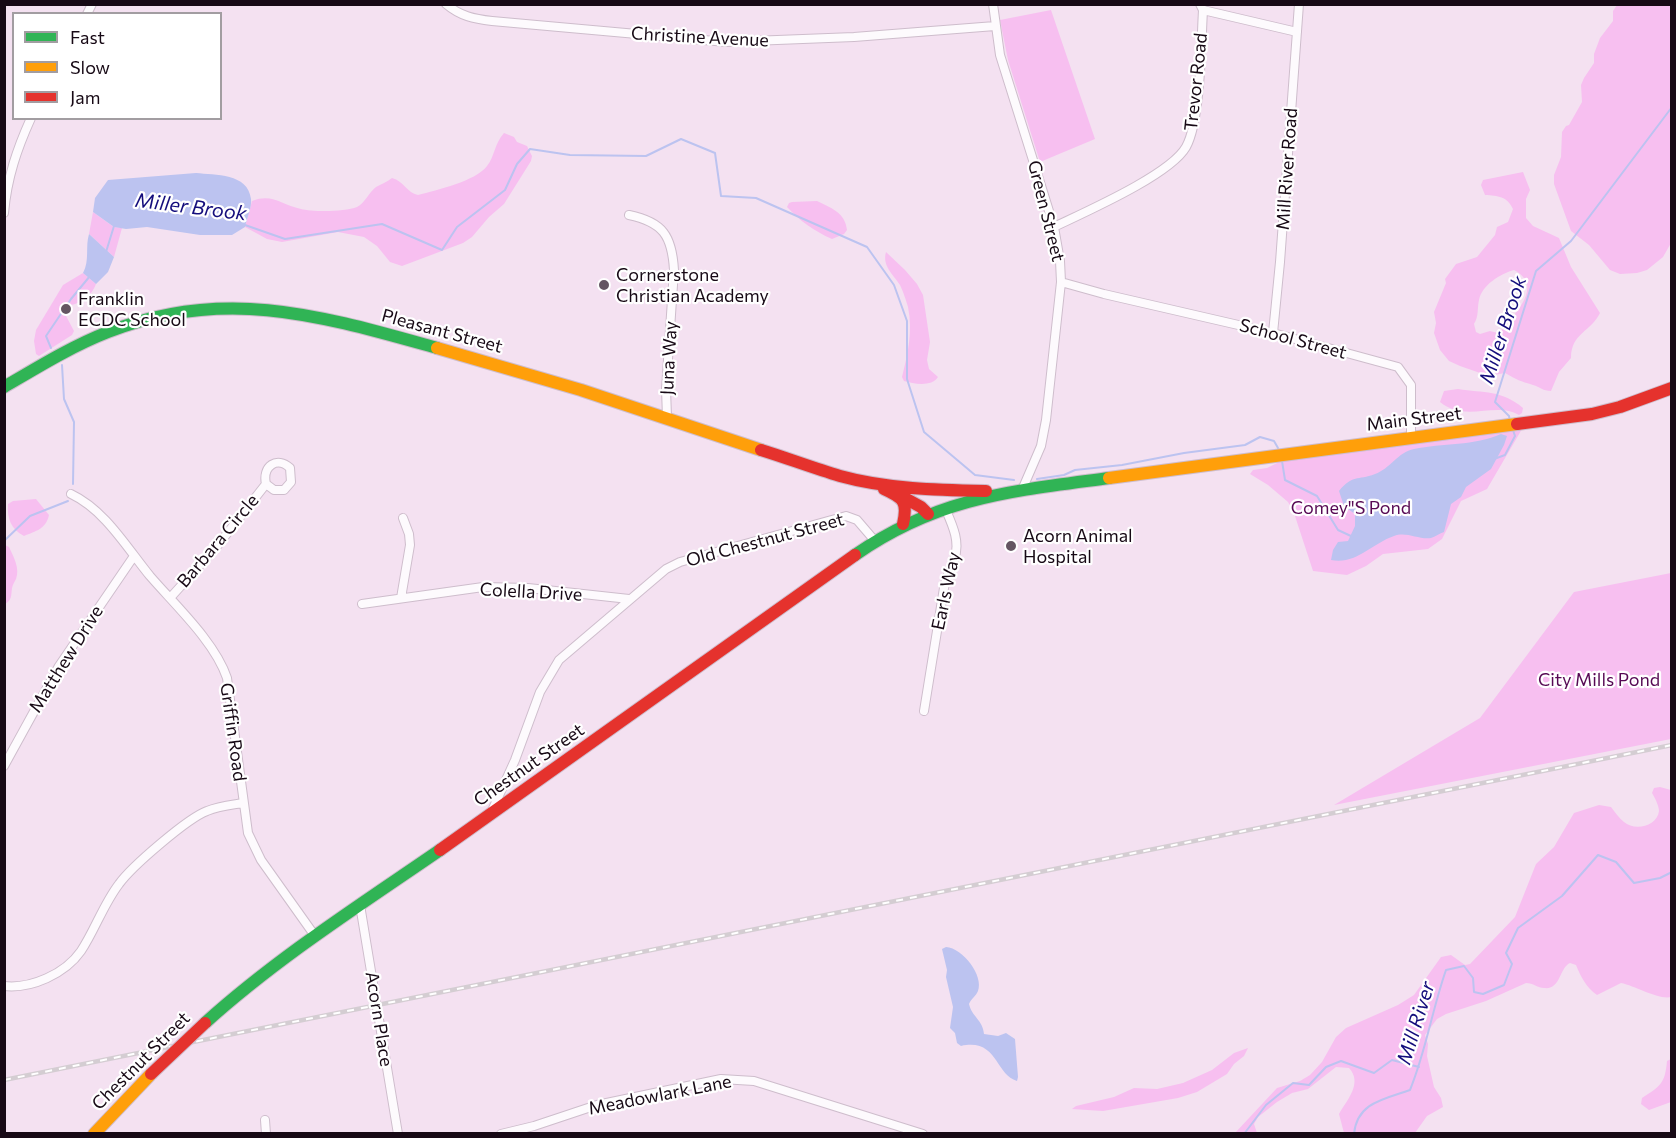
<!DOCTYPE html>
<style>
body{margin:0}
#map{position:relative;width:1676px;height:1138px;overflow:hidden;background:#f4e1f1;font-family:Commissioner,sans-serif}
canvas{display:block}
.frame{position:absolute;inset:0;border:6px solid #170915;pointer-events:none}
.legend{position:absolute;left:12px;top:12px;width:210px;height:108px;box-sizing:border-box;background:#fff;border:2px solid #a29da1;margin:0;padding:8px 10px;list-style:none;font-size:18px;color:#170915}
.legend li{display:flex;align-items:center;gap:12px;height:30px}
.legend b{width:30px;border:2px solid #a29da1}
</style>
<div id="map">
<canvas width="1676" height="1138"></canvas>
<div class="frame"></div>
<ul class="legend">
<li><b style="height:8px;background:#30b455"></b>Fast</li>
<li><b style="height:8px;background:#ff9f0a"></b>Slow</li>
<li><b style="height:8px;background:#e5322d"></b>Jam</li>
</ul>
</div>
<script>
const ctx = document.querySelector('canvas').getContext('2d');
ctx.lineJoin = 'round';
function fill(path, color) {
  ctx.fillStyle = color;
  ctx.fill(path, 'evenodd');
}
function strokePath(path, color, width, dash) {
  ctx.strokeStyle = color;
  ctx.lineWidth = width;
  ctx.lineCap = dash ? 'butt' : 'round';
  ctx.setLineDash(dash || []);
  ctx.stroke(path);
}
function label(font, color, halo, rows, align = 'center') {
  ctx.font = font + ' Commissioner,sans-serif';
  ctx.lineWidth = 4.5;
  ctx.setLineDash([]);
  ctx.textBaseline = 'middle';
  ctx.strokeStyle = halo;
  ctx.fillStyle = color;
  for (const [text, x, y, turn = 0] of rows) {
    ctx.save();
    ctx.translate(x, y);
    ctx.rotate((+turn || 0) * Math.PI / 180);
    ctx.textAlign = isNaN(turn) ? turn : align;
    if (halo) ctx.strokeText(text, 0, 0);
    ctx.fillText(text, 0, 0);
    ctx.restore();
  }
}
const green = new Path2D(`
 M1617,5H1672L1671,243L1663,257L1647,270L1637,273L1620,274L1610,270L1589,245L1571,231L1554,184V175L1561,157L1562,132L1566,126L1569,125L1582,102L1581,85L1584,78L1594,63V54L1600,38L1613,21V11Z
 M1051,10L1095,139L1040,162L1008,60L1000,20Z
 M504,133L514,137L517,142L527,146L532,156L531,161L504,204L489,217L472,237L463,243L402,266L390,262L377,246L364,237L338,232L282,242L267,239L245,227L252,201C273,193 281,205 301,209C312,212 345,212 357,207C365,203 369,192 376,187C381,184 387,182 392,178C404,181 407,193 418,195C437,190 476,181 487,166C495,156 494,144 504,133Z
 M1523,172L1530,190L1526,199V218L1533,226L1559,238L1571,267L1600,313C1591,332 1571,333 1571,358L1559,372L1551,391C1543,391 1540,387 1533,385C1520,381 1517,380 1505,373L1494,375L1483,374L1460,366L1449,361L1440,350L1434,333L1436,323L1434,312L1446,283L1445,279L1456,264L1477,257L1495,235L1497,227L1508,222L1513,209C1507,196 1498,196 1485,195L1481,185L1483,180ZM1514,270C1544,286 1516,312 1502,330L1498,333L1490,331L1480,334L1476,332L1474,324C1479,316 1477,309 1479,300C1482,285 1500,274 1514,270Z
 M817,201C831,208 845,212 847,230L844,234L832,239C814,231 800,221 787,207L789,203L792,202Z
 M93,212L114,227L122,228L114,257L89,234Z
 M886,252L905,270L917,284L923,295L930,342L927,360L929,369L938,377C932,387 914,384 904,381L902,377C908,353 913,331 908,307C906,300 903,291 900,285C893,274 882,266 886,252Z
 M83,273L96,284C92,295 82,303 71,305L65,314L74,331L72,335L39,356L36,354L34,341L36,330L63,285Z
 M1458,389C1484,393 1502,390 1523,408L1522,413L1519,415C1495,401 1466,423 1440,402L1444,391Z
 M1522,429L1487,489L1461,501L1442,539L1428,549L1383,554L1366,566L1347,575L1313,571L1294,513L1288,502L1268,485L1250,474L1253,470L1267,468L1277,463L1276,461Z
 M36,499L49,515C46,529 36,531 24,536C11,529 7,519 8,504L13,501Z
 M5,545L9,547C14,558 20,568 16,579C14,583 13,584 12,588C11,596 12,600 5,604Z
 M1671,573V739L1334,805L1480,718L1574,592Z
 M1660,787L1671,790V997C1658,1000 1636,986 1621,983L1597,995C1586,987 1581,977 1576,965L1570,963C1559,968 1561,990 1544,988C1538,988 1533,983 1526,983L1486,1001L1446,1014L1437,1019L1425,1035L1428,1044L1427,1056L1434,1087L1441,1098L1443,1107L1427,1116L1415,1133H1344L1339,1114C1347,1100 1363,1083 1349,1068L1336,1067L1308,1089L1292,1093L1277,1102L1258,1117L1254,1124L1257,1133H1235L1277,1088L1300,1081L1310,1075L1322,1062L1336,1037L1346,1028L1398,1005L1414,995L1441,957L1451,955L1465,965L1470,964L1515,917L1536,864L1554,847L1574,813L1599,805L1611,807C1615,812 1619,818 1624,822C1634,831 1657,827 1659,811C1659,806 1655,798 1652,793L1654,788Z
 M1248,1048L1244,1056L1234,1064L1227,1074L1197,1092L1178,1098L1103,1111L1072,1109L1076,1106L1114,1097L1134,1088L1157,1089L1183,1083L1212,1070L1234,1053Z
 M1671,1059V1102L1649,1110L1641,1104L1642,1098C1661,1086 1665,1083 1667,1061Z`);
const water = new Path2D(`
 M196,173C215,175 248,173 251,199C252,207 247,218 245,227L232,235H200L147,227L126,229L114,227L93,212L95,198L108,180Z
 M89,234L114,257L108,272L96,284L83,273C90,260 85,247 89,234Z
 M1501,434L1507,436L1504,445L1491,469L1466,487L1461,497L1451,504L1444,532C1440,533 1435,537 1431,538C1419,540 1406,531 1394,536C1371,544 1356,565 1331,560L1333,550L1338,542L1348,541L1355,526V514L1344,506L1339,491C1353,474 1357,481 1375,474C1390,469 1398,452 1414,449C1442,443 1475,446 1501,434Z
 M946,947C963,948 984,976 978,991C976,996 971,999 969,1004C972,1017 983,1020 984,1034L998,1036L1006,1033L1015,1039L1018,1077L1017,1081C995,1075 998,1038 961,1046L957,1043L955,1033L950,1028L953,1007L946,977L947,970L942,949Z`);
const stream = new Path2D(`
 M245,225L285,239L382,224L442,250L457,227L505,190L517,164L530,149L570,155L646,156L681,139L715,153L721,196L756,198L867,247L894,285L907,321V379L924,432L975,475L1014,480
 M106,252L114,226
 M51,348L46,336L71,299L90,276
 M62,365L64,399L74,422L73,484
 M1510,421L1509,416L1495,402L1536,271L1571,241L1672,107
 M1494,459L1505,455L1515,436L1513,430
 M1282,461L1285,480L1317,496L1338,530L1353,537
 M1037,479L1064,475L1075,470L1122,465L1184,453L1245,445L1260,437L1274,441L1278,448
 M4,541L30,516L68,501
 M1244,1134L1266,1105L1293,1083L1309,1085L1326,1067L1341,1061L1374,1073L1392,1060L1419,1067
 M1354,1134C1357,1102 1385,1099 1410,1090C1426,1051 1432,1010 1446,970L1464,966L1473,978L1474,992L1483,994L1504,985L1512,964L1506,953L1518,928L1562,896L1598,855L1616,862L1634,883L1660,878L1672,872`);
const street = new Path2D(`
 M446,4C460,16 474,19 492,21L726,42L854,37L995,26
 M993,4L1000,55L1054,227L1060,261L1061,282L1046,420L1041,446L1022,490
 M1203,10L1297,32
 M87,14L92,4
 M4,213C7,178 17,149 31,118
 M629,215C663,222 672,236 674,270L666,389L667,417
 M1054,227C1085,212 1170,175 1186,147C1201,120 1201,43 1203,10L1200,4
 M1061,282L1104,294L1273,333L1398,367L1411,385V438
 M1273,333L1280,262L1299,4
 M71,494C105,510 127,548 150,576C175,605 215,642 227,678L248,833L261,860L315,936
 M170,598L218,545L266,484C262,466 277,456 290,468L291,482L284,490H274L266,484
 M401,598L410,545L409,534L403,518
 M362,604L483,587L528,588L629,599
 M924,711L944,588C946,577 950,570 954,560C961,542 952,524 945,508
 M4,766L59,666L134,556
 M491,813L515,760L540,692L559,660L666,569L680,562L846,516L857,520L875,541
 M360,905L398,1134
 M4,986C31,989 65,974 81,951C95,930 103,905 119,884C132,866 188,818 207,811C219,806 231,805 243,803
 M265,1120L266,1134
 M501,1134L534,1126L597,1105L721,1079L754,1081L923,1134`);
const fast = new Path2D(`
 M4,387C38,367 72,346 108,332C225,286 322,316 437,348
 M855,555C938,497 1012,491 1109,478
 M205,1023C277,958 360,905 440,850`);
const slow = new Path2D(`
 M437,348L581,390L761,450
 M1109,478L1517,424
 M94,1134L151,1074`);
const jam = new Path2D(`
 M1517,424L1592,414L1620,407L1672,388
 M761,450C787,458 813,468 840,476C887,489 938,490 986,491
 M884,489C904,498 908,502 903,524
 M901,496L921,507L928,514
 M440,850L855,555`);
const rail = new Path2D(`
 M4,1080L1672,745`);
const jamBridge = new Path2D(`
 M151,1074L205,1023`);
const markers = [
 [604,285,6,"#645562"],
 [66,309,6,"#645562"],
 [1011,546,6,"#645562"]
];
const streetNames = [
 ["Christine Avenue",700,37,3],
 ["Trevor Road",1196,82,-84],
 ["Mill River Road",1287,169,-86],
 ["Green Street",1046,211,76],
 ["Pleasant Street",442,331,15],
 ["School Street",1293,339,15],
 ["Juna Way",669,358,-87],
 ["Main Street",1414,419,-7],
 ["Old Chestnut Street",765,540,-15],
 ["Barbara Circle",218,541,-50],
 ["Earls Way",946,591,-78],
 ["Colella Drive",531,592,3],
 ["Matthew Drive",66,659,-58],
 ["Griffin Road",233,732,82],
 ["Chestnut Street",529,765,-35],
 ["Acorn Place",379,1019,81],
 ["Chestnut Street",141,1061,-45],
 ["Meadowlark Lane",660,1095,-11]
];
const poiNames = [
 ["Cornerstone",616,275],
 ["Christian Academy",616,296],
 ["Franklin",78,299],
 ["ECDC School",78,320],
 ["Acorn Animal",1023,536],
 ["Hospital",1023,557]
];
const parkNames = [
 ["Comey\"S Pond",1351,508],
 ["City Mills Pond",1599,680]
];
const waterNames = [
 ["Miller Brook",191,207,7],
 ["Miller Brook",1503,330,-72],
 ["Mill River",1416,1023,-73]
];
fill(green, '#f7bff0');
fill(water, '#bcc3f0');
strokePath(stream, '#bcc3f0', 2);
strokePath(street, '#cebdcc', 10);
strokePath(fast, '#cebdcc', 14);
strokePath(slow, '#cebdcc', 14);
strokePath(jam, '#cebdcc', 14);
strokePath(street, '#fdfafd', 8);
strokePath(fast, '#30b455', 12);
strokePath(slow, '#ff9f0a', 12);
strokePath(jam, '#e5322d', 12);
strokePath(rail, '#d4cdd2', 4.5);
strokePath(rail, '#fff', 2, [7]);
strokePath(jamBridge, '#cebdcc', 14, []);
strokePath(jamBridge, '#e5322d', 12);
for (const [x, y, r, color] of markers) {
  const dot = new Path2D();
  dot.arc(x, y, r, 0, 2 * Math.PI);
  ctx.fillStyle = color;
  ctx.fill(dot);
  strokePath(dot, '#fff', 2);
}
label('18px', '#170915', '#fff', streetNames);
label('18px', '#170915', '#fff', poiNames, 'left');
label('18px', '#570954', '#fff', parkNames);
label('italic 20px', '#140d7c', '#fff', waterNames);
</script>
